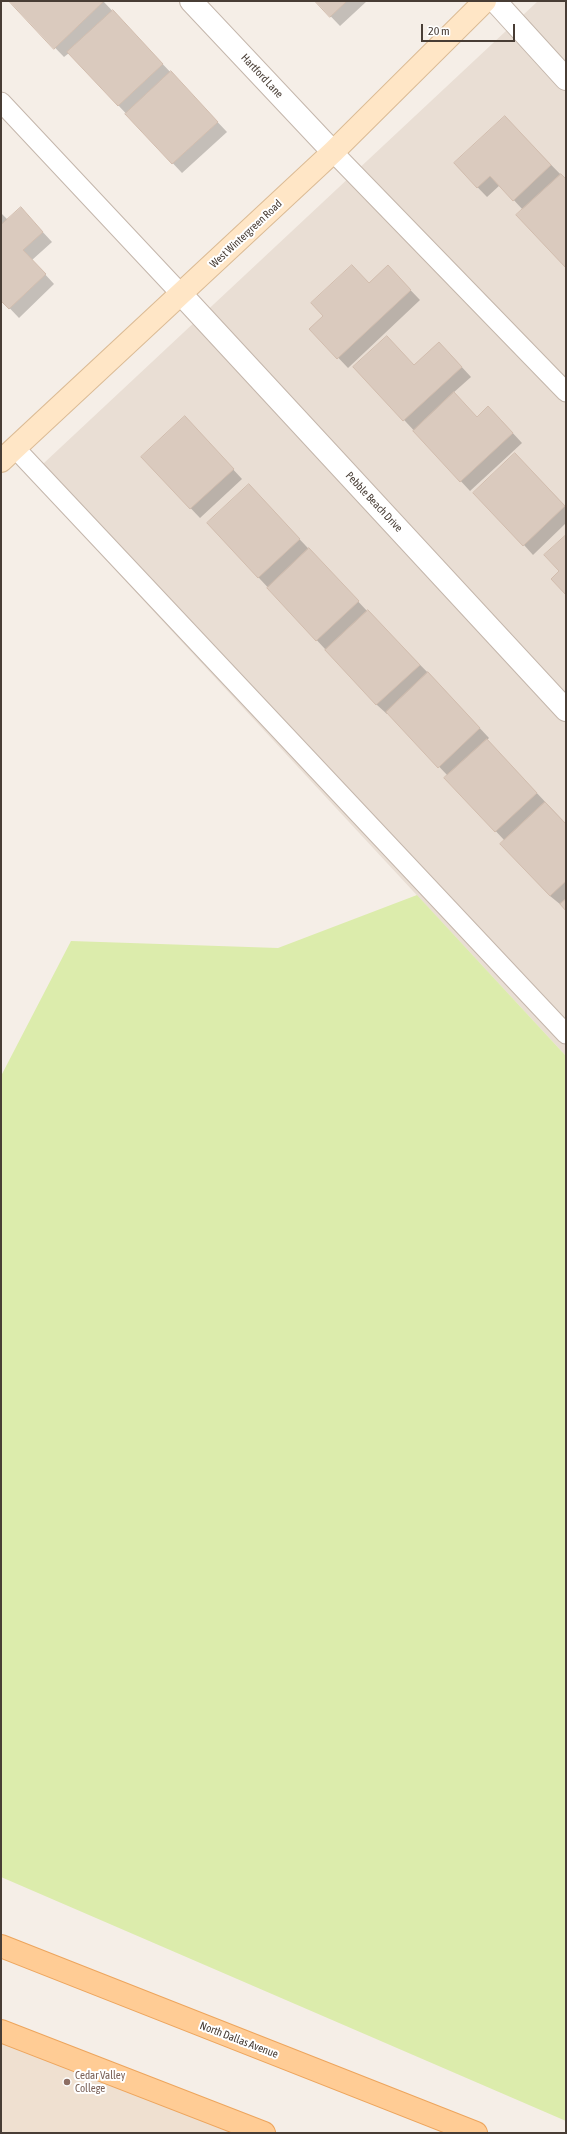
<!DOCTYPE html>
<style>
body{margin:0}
#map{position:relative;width:567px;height:2134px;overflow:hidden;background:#f5eee7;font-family:"Asap Condensed",sans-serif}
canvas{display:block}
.frame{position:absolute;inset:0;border:2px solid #483d35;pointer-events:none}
.scale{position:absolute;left:421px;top:24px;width:94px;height:18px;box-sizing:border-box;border:2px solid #483d35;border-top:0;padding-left:5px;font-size:12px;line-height:14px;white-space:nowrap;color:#483d35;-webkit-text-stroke:3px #fff;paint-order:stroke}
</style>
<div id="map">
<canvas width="567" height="2134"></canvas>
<div class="frame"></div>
<div class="scale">20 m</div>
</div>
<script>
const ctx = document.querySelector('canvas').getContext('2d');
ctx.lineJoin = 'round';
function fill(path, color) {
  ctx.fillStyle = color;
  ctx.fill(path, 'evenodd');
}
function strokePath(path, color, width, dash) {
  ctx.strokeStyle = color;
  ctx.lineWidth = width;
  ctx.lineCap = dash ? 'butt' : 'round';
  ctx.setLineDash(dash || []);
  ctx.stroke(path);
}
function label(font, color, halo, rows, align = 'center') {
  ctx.font = font + ' "Asap Condensed",sans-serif';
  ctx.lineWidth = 4;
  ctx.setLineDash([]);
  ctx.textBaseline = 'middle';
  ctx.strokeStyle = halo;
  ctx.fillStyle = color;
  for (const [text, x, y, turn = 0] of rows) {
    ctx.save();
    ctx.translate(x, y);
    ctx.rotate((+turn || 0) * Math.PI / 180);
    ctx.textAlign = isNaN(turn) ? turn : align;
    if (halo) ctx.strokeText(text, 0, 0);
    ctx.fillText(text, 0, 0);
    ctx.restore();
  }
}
const residential = new Path2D(`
 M538,1H566V1056L29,477Z`);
const education = new Path2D(`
 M1,2031L264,2133H1Z`);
const green = new Path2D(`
 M417,895L566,1056V2121L1,1877V1076L71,941L278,948Z`);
const shadow = new Path2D(`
 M10,1H103L227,132L182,173L69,53L64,57Z
 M316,1H367L340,26Z
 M514,127L566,180V267L523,210L500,185L487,197L455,164Z
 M1,213L8,220L30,218L52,242L32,260L54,284L19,318L1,299Z
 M397,276L420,300L348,368L311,329L325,316L369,284Z
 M448,352L471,377L453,393L477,418L498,417L522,443L470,491L355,367L414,366Z
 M194,427L242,479L200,518L142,457Z
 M525,464L566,507V523L533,555L524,545Z
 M258,495L368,612L438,683L489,738L487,740L566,824V909L550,896L502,844L505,841L446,778L448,776L388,713L387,714L377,705L208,523Z`);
const building = new Path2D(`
 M9,1H104L54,49Z
 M315,1H347L330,17Z
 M113,10L163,64L118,106L67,52Z
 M171,71L218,122L172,164L125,114Z
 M505,116L551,165L513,201L490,176L477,188L454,163Z
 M561,174L566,179V268L516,215Z
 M21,207L43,232L23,250L46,274L9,309L1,301V225Z
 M352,265L369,283L388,265L411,290L337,359L309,329L323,316L311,303Z
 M387,336L414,365L439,342L462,367L403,421L353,367Z
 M454,392L477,417L488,406L513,433L460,482L413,431Z
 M185,416L234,469L190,509L141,457Z
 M515,453L565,506L523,546L473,493Z
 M249,484L300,539L258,578L207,523Z
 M566,535V595L551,579L559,571L544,555Z
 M309,548L359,601L316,641L267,588Z
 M368,610L420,665L376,705L325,650Z
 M428,672L480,728L438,768L386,712Z
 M487,739L537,793L495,832L444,778Z
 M545,802L566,824V881L550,896L500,844Z
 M566,899V911L560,904Z`);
const lane = new Path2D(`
 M1,102L181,294
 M333,152L566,392
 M15,448L566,1034`);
const street = new Path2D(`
 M191,1L333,152
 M495,1L566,79
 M181,294L566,710`);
const secondary = new Path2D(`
 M1,461L333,152L485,1`);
const primary = new Path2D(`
 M1,1946L476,2133
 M1,2031L264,2133`);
const markers = [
 [67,2082,4,"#8d6e63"]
];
const streetNames = [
 ["Hartford Lane",262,76,47],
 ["West Wintergreen Road",246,234,-43],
 ["Pebble Beach Drive",374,502,47],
 ["North Dallas Avenue",239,2040,21]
];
const educationNames = [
 ["Cedar Valley",75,2076],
 ["College",75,2089]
];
fill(residential, '#e9ded4');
fill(education, '#efe0d0');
fill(green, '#dcecac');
fill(shadow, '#0003');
fill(building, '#dacabe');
strokePath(building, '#d2bdae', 1);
strokePath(lane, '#c4b6ab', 21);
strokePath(street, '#c4b6ab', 24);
strokePath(secondary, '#dbbb95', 24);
strokePath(primary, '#eda55d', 24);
strokePath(lane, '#fff', 19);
strokePath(street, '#fff', 22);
strokePath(secondary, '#ffe6c6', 22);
strokePath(primary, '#ffcc95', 22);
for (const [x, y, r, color] of markers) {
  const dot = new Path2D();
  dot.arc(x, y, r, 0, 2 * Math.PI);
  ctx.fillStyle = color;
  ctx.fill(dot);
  strokePath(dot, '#fff', 1.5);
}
label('11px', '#483d35', '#fff', streetNames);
label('11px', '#785e54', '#fff', educationNames, 'left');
</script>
